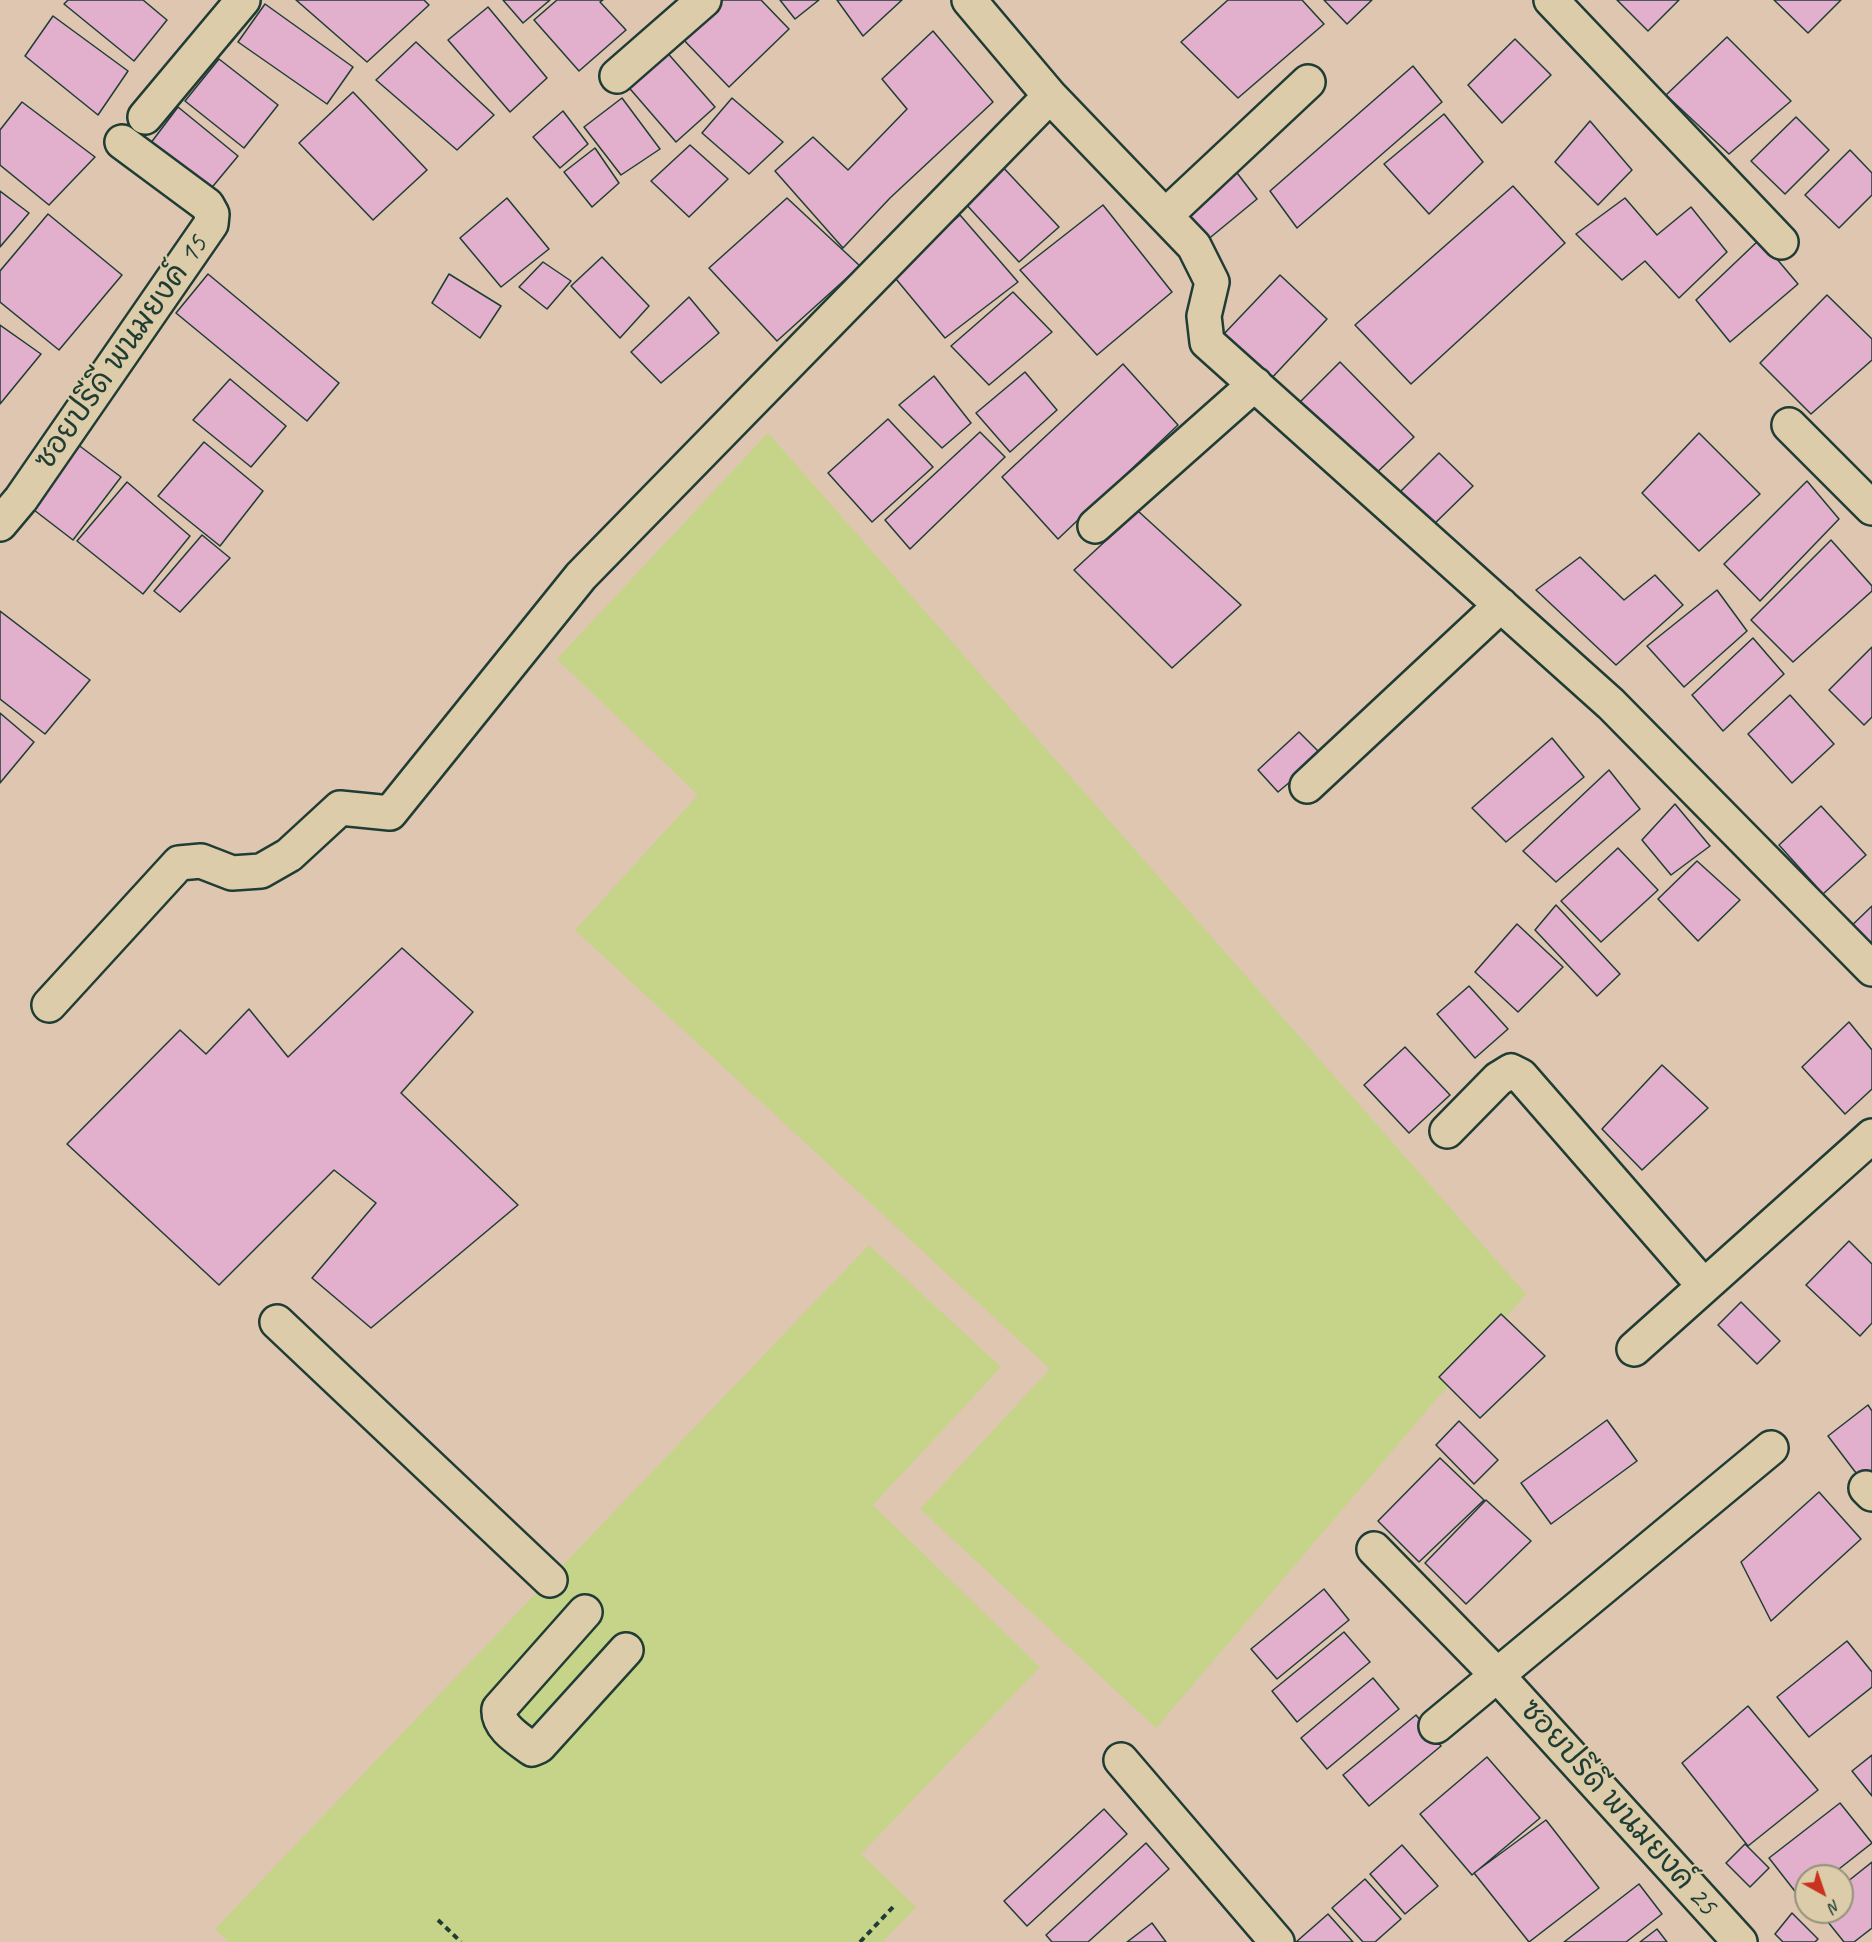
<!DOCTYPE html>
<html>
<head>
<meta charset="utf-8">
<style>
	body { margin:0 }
	#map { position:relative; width:1872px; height:1942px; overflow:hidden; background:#dec6b0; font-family:Caveat,sans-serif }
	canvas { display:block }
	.north { position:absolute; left:1794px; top:1864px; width:60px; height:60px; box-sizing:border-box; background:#ddcca9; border:2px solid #91937a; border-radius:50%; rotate:140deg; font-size:16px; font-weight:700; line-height:24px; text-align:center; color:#1f3d34 }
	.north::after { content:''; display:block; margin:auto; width:21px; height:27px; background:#c8321e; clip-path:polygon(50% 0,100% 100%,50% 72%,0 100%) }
</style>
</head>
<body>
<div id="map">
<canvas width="1872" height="1942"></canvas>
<div class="north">N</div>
</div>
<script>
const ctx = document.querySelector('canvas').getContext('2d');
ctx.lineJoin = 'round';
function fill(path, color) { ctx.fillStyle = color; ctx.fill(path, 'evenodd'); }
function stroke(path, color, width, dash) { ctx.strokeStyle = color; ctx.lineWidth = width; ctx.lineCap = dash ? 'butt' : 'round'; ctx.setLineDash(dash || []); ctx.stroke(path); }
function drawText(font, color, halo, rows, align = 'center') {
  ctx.font = font + ' Caveat,"Playpen Sans Thai",sans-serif'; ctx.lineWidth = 4.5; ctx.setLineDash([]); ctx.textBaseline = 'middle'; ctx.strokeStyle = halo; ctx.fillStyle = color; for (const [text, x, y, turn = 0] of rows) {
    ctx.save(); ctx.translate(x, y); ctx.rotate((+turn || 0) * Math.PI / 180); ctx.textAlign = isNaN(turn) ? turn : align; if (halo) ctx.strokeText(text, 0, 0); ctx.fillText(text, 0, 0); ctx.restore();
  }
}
fill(new Path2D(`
	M768,433l758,861 -370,434 -236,-219 130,-140 -475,-439 123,-135 -141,-136z
	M869,1245l132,122 -128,138 167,162 -179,187 55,53 -33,35h-654l-14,-13z`), '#c5d489');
const building = new Path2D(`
	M68,0h75l24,20 -33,41 -70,-57z
	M296,0h128l5,5 -62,57z
	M503,0h47l-27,23z
	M557,0h46l-3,2 26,28 -47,41 -45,-51z
	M713,0h48l28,29 -60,58 -51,-53z
	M780,0h39l-24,19z
	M837,0h65l-39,36z
	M1228,0h74l22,24 -86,74 -57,-56z
	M1324,0h48l-25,24z
	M1617,0h62l-31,31z
	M1774,0h67l-33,33z
	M265,4l88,63 -26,37 -89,-62z
	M488,7l59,71 -37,34 -62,-72z
	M53,16l75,55 -30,44 -73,-59z
	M933,31l60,71 -103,96 -47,50 -68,-77 38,-34 35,33 59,-61 -25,-30z
	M1727,37l64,64 -62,53 -63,-59z
	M1515,39l36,36 -49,48 -34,-38z
	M416,42l78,73 -37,35 -81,-70z
	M664,49l51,58 -39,35 -51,-59z
	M219,59l59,46 -34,43 -59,-47z
	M1413,66l29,36 -145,126 -27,-37z
	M353,92l74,78 -54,50 -74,-77z
	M622,98l38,51 -39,26 -37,-48z
	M732,98l51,44 -34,32 -47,-41z
	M22,102l73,55 -46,48 -49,-40v-35z
	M178,107l60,49 -34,41 -57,-49z
	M563,111l25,33 -28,24 -27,-31z
	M1444,114l39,48 -54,52 -45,-50z
	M1796,117l33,33 -44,44 -34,-33z
	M1590,121l42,49 -34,35 -43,-43z
	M690,145l38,34 -39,38 -38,-36z
	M595,148l24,35 -27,24 -28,-35z
	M1850,150l22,23v22l-33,33 -34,-33z
	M999,163l60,64 -40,35 -55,-60z
	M1231,165l26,34 -51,42 -28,-27z
	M1513,186l52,57 -154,141 -56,-59z
	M0,191l29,22 -29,34z
	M507,198l42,51 -48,38 -41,-49z
	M787,198l73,68 -83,75 -68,-73z
	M1625,198l32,37 34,-28 36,45 -48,46 -34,-37 -23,19 -46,-46z
	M1103,205l69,87 -75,63 -77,-85z
	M48,214l74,61 -63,75 -59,-48v-31z
	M960,215l58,67 -73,56 -54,-65z
	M1760,239l38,45 -68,58 -34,-42z
	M602,257l47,49 -29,32 -49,-52z
	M543,262l28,19 -24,28 -28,-22z
	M208,274l131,109 -32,38 -131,-108z
	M449,274l52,32 -21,32 -48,-35z
	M1280,275l47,44 -59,63 -47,-45z
	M1013,292l39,40 -63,53 -38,-39z
	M1827,295l45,44v21l-61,54 -51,-51z
	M689,297l30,36 -58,50 -30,-31z
	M0,325l41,29 -41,50z
	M1340,362l74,75 -46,44 -73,-74z
	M1123,364l55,61 -120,114 -56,-62z
	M1025,372l32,38 -47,42 -34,-39z
	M934,376l37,47 -29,25 -43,-43z
	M230,379l56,47 -35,41 -58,-47z
	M888,419l45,48 -61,55 -44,-49z
	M980,432l25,25 -95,92 -25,-29z
	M1699,433l61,61 -61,57 -57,-58z
	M69,438l52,39 -48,63 -52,-40z
	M204,442l59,49 -43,55 -62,-50z
	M1439,453l34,33 -45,44 -33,-33z
	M1807,481l32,38 -79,82 -36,-37z
	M127,482l63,54 -47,58 -66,-53z
	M1138,511l103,94 -69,63 -98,-98z
	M202,535l28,23 -50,54 -26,-21z
	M1831,540l41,46v5l-79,71 -42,-42z
	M1580,557l44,43 31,-25 28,30 -67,60 -80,-75z
	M1717,590l30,41 -63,56 -37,-41z
	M0,611l90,69 -45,54 -45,-35z
	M1753,638l31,36 -61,57 -31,-36z
	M1872,647v70l-8,8 -35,-35z
	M1790,695l44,49 -42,39 -44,-49z
	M0,713l34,29 -34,41z
	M1299,732l23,23 -44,37 -20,-22z
	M1552,738l32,39 -78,65 -34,-34z
	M1609,770l31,39 -84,73 -33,-31z
	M1675,804l35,42 -39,29 -29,-35z
	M1821,806l45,49 -43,39 -44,-49z
	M1618,848l40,42 -57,52 -40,-41z
	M1697,861l43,39 -42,41 -40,-42z
	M1556,905l64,69 -23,22 -62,-66z
	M1872,906v53l-27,-27z
	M1517,924l46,43 -45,45 -43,-40z
	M402,948l71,64 -72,81 117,112 -147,123 -59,-50 64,-75 -42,-33 -115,115 -152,-141 113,-114 26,24 43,-45 39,48z
	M1469,986l39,43 -33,29 -38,-44z
	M1849,1022l23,28v39l-27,25 -43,-47z
	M1405,1047l45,48 -41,38 -45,-48z
	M1662,1065l46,43 -66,62 -40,-41z
	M1849,1241l23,23v59l-12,13 -54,-51z
	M1741,1302l39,39 -23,23 -39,-39z
	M1501,1314l44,42 -65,62 -41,-41z
	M1868,1405l4,6v83l-44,-58z
	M1607,1420l30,41 -86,63 -30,-41z
	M1459,1421l39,39 -24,24 -38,-39z
	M1440,1458l44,42 -65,62 -41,-41z
	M1819,1492l42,47 -90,82 -30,-59z
	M1486,1500l45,41 -65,63 -41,-41z
	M1324,1589l25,31 -72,59 -26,-30z
	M1344,1632l26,30 -73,60 -25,-31z
	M1847,1641l25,31v15l-63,50 -32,-40z
	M1373,1678l26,31 -72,60 -26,-31z
	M1748,1706l70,84 -70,56 -66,-83z
	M1416,1715l25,31 -72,60 -26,-31z
	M1872,1755v41l-20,-25z
	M1487,1757l53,61 -68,57 -52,-61z
	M1840,1803l32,40 -42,33h-24v19l-5,4 -32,-41z
	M1104,1809l23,25 -100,92 -23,-25z
	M1546,1820l53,68 -70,54 -55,-69z
	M1146,1843l23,26 -81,73h-36l-6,-7z
	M1745,1844l24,24 -19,19 -24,-24z
	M1402,1845l36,41 -33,28 -35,-40z
	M1872,1862v66l-18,14h-10l-24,-30h22v-26z
	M1365,1879l36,40 -26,23h-12l-31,-34z
	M1639,1884l23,30 -36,28h-62z
	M1792,1913l26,26 -3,3h-32l-8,-8z
	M1328,1914l25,28h-57z
	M1152,1923l14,19h-39z
	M1657,1929l10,13h-27z`);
fill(building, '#e2afcc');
stroke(building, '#1f3d34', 1.5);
const minor = new Path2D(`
	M969,0l81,96 144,150 18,36 -8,34 3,26 404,362 261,265
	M1551,0l230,242
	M617,76l87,-76
	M145,117l98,-117
	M1165,216l143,-134
	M1789,425l83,83
	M0,524l21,-25 190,-275 1,-10 -5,-9 -85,-63
	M1095,526l160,-142
	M1307,786l194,-181
	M49,1005l130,-142 22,-2 31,12 29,-2 28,-16 51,-47 50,5 191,-237 469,-480
	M1447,1131l51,-52 13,-8 10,5 183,210
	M277,1322l273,258
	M1634,1349l238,-213
	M1866,1488l6,6
	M1374,1549l123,126 243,267
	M585,1612l-86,97c-2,18 21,31 33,40l7,-3 87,-96
	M1436,1726l335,-278
	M1121,1760l156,182`);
stroke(minor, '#1f3d34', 38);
stroke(new Path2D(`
	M438,1920l23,22
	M860,1942l34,-36`), '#1f3d34', 4, [6, 4.5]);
stroke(minor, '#ddcca9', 33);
drawText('30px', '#1f3d34', '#ddcca9', [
	["ซอยปรีดี พนมยงค์ 15",122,353,-55],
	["ซอยปรีดี พนมยงค์ 25",1618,1808,48]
]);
</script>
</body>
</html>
